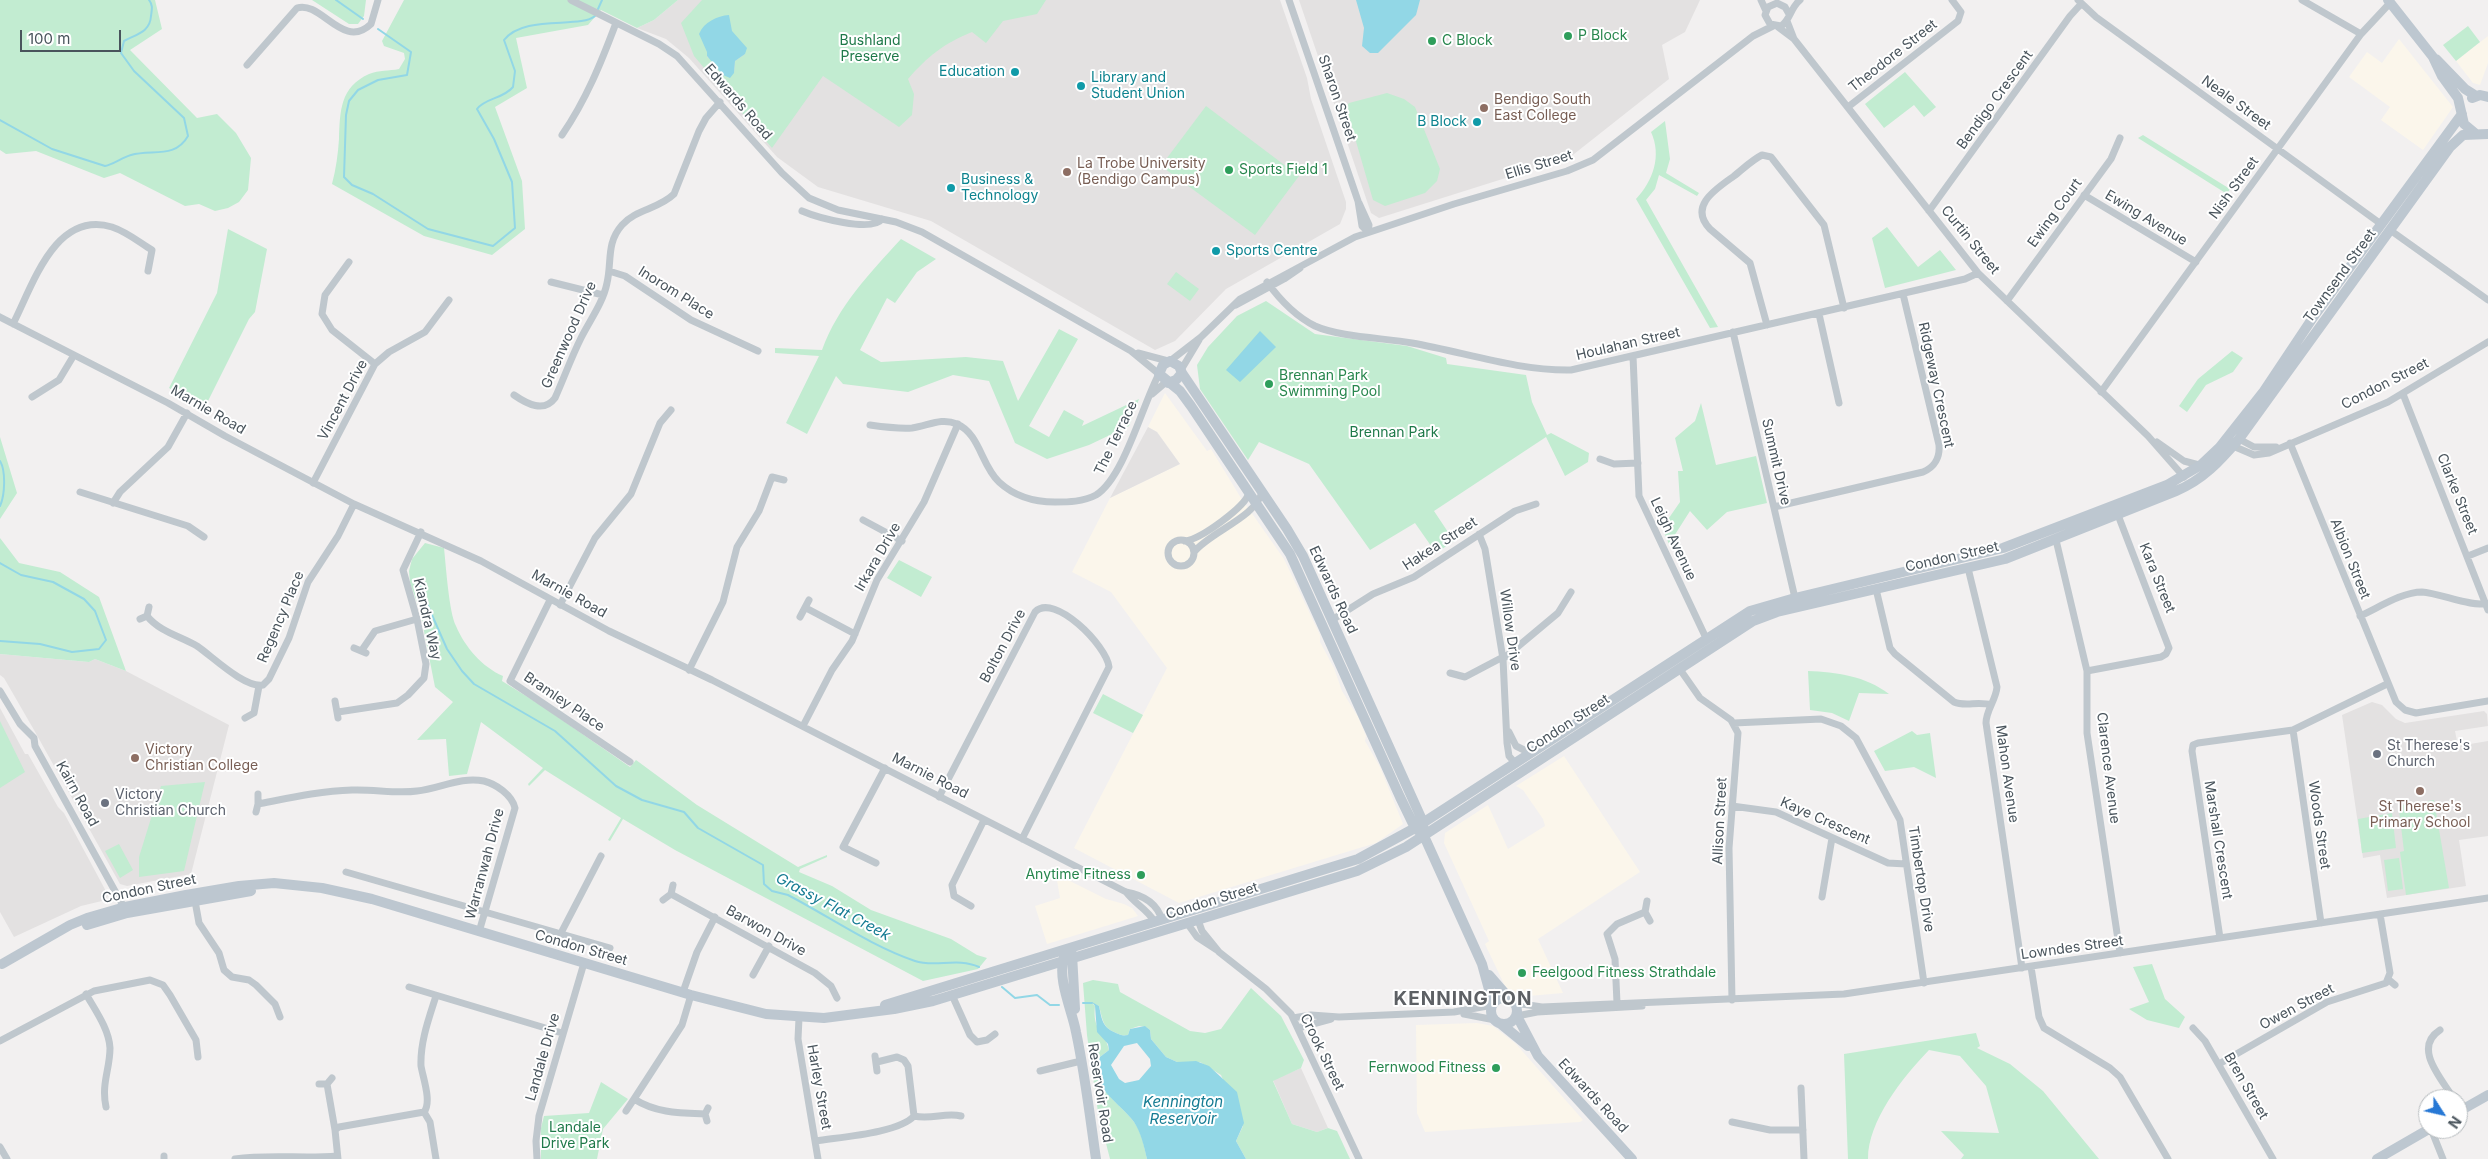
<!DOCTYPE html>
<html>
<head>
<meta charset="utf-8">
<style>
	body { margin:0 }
	#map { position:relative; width:2488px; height:1159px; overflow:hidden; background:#f2f0f0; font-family:Inter,sans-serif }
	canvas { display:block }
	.north { position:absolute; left:2418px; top:1089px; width:50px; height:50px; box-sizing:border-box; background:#fff; border:1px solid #b6bbbe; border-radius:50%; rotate:125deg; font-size:14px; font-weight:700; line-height:20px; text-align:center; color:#49545c }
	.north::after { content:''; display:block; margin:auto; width:18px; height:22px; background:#2778d5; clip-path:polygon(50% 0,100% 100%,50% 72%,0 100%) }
	.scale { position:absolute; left:20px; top:30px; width:101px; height:22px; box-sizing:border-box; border:2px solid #49545c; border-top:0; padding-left:6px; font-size:15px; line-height:18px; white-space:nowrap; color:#49545c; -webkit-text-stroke:4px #fff; paint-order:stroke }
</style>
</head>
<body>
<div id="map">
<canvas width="2488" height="1159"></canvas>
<div class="north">N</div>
<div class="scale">100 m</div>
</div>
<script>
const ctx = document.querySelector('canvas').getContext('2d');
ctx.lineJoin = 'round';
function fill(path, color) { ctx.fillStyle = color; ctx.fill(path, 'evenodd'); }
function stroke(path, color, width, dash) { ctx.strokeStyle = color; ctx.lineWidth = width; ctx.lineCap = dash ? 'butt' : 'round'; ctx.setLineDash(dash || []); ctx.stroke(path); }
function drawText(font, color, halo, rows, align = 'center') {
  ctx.font = font + ' Inter,sans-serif'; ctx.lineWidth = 4; ctx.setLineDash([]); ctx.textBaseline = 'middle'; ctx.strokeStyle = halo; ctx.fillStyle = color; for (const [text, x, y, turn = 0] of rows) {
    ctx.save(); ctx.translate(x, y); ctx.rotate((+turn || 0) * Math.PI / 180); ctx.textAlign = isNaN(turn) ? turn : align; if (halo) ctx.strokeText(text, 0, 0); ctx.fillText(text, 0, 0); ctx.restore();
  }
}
fill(new Path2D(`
	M2488,36v27l-8,22 -7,-2 -17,-22z
	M2399,39l54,68 -30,43 -42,-30 9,-13 -41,-30 18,-25 15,11z
	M1165,393l42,58 4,-2 30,49 43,61 36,76v7l14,26 8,23 16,26 8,19 -1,5 15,26 23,57 -27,19 -197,60 -105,-55 93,-180 -56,-76 -39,-20 38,-74 70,-34 -23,-32 -9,-5z
	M1564,756l76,116 -102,67 25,54 -46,4 -7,-5 -6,-8 -19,-40 4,-3 -45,-98 1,-10 43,-28 20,44 37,-23 -2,-7 -20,-29 -7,-4z
	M1056,874l50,25 18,5 8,4 6,8 -91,28 -12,-38 25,-8z
	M1477,1023l16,3 23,18 67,76 -3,2 -155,10 -8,-19 -1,-88z`), '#fbf6eb');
fill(new Path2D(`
	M678,0h602l27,78 4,21 35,103v7l-6,15 -114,65 -51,52 -20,9 -224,-129 -113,-34 -41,-30 -88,-99 -23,-19 -29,-11 17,-8z
	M1299,0h401l-15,32 -23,13 7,34 -100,79 -190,60 -8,-5z
	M1148,427l9,5 23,32 -70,34z
	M0,654l89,8 6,-3 31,12 103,54 -38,149 -64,12 -7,-2 -86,-154 -30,-52 -4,-3z
	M2372,702l10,3 14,14 9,4 79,-12 3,3 1,12 -33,5 3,15 30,-5v95l-29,4 7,46 -79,12 -7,-43 -17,3 -21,-143z
	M0,708l25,46h3l30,53 6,6 44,82 -2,5 -25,6 -67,31 -14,-25z
	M1301,1068l27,60 -11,4 -25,-8 -19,-44z`), '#e3e1e1');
fill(new Path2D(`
	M0,0h155l7,29 -32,21 67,68 20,-4 19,19 15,25 -3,32 -9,12 -11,6 -13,3 -16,-7 -14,2 -65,-33 -16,5 -68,-27 -30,3 -6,-4z
	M312,0h54l-2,16 -6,8h-9z
	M404,0h274l-24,20 -17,8 -36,-18 -13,15 -72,13 11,50 -32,19 27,74 3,48 -33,26 -68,-19 -92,-52c4,-15 6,-30 7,-45 1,-28 1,-52 30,-65 10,-4 20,-3 30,-5l6,-10 -1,-6 -20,-7 -2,-5z
	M702,0h344l-9,14 -34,7 -17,22 -14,-11c-29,12 -44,24 -64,47l6,15 -2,21 -13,12 -76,-51 -51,72 -78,-92 -13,-33zM707,52l38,2 -10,7 -1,12 -27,-16z
	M2468,26l12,16 -24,19 -13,-16z
	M1905,72l31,35 -12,10 -10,-12 -30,23 -19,-24z
	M1387,93l17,6 11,8 25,62 -3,12 -12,12 -40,13 -12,-6 -27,-93 3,-4z
	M1206,106l93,70 -44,59 -94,-69z
	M1665,121l5,38 -4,14 33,20 -2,3 -38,-21 -4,14 -9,11 72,127 -8,1 -74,-129c17,-18 26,-43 15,-67z
	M2143,135l87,54 -3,5 -89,-56z
	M1887,227l31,40 22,-17 16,20 -71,18 -13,-50z
	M228,229l39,20 -12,63 -6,7 -44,88 -36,-19 48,-95z
	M901,239l35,20 -19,13 -22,31 -8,-5 -27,52 21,12 85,-5 37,4 15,40 41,-72 19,10 -49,87 20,11 15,-27 20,11 -2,5 57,-27 -10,27 -40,19 -42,14 -32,-16 -26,-62 -36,-6 -45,17 -65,-8 -7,-8 -29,58 -21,-11 33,-67 -44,-3v-5l47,2c16,-44 48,-77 79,-111z
	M1176,272l23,17 -9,12 -23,-17z
	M1266,301l49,33 92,12 39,12 1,6 79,11 6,27 15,33 4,-2 38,20 -1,9 -23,14 -19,-39 -112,74 20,30 -18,12 -21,-30 -45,27 -61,-86 -50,-22 -11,18 -48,-71 -3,-24 11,-18 29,-31z
	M2232,351l11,7 -10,14 -27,13 -19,27 -8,-6 19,-27z
	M1701,403l15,62 40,-9 11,47 -40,9 -20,18 -17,-19 -21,33 -7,-16 18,-26 -2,-31h5l-8,-33 20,-17z
	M0,437l17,56 -17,26z
	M0,538l19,25 41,9 39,25 27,74 -31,-12 -6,3 -89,-8z
	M425,543l19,5c2,18 5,64 12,78 9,21 26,41 47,50l-1,5 40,25 88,61 6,-7 61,45 101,62 29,-12v2l-27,12 -1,3 33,14 39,24 80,29 26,16 10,3 -9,11 -55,12 -248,-131 -52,-31 -13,22 -2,-1 13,-22 -76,-48 -16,16 -1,-2 15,-16 -62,-46 -14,52 -18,2 -3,-37 -29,1 36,-38 -18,-15 -15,-76 -10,-28 -1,-12 3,-12z
	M899,560l33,17 -11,20 -34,-19z
	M1808,671c28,1 58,5 81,23l-30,-1 -10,28 -17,-8 -22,-3z
	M1103,694l40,21 -10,18 -40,-20z
	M0,721l25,51 -25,16z
	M1912,731l5,4 13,-2 6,45 -22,-11 -29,4 -11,-20z
	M205,782l-21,89 -45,6v-20l22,-71z
	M2434,800l15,88 -43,7 -6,-43 4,-1 -5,-41 4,-5z
	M2392,813l4,35 -34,5 -4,-34z
	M119,844l14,26 -13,8 -15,-27z
	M2399,858l4,31 -15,2 -4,-31z
	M2152,964l13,35 20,18 -6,11 -32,-8 -18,-11 20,-7 -16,-35z
	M1093,980l25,4 2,8 70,39 15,2 16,-4 30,-41 30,28 23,44 -3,8 -28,13 19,43 25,8 11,-4 9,3 13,28h-104l-10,-18 7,-15 -22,-51 -21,-13h-23l-11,-5 -15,-18 -1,-9 -4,-3 -7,-1 -9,3 -2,6c-6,1 -7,0 -12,-2 -14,-6 -13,-13 -17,-27l-7,-3 3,3c-3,25 10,25 14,44l-13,10c-8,24 26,45 38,62 8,11 10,24 13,37h-37l-12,-47 -11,-77 -4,-52z
	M1976,1033l4,13 -3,2 33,16 33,27 56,68h-138l3,-4 -23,-24 58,2 -13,-47 -26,-30 -31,-6c-27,28 -61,71 -61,109h-20l-4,-105z
	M601,1082l27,17 -25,30 -6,30h-56v-31l3,-12 45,-3z`), '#c2ecd1');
fill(new Path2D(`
	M1356,0h64l-4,15 -38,38h-8l-8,-7 2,-18z
	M729,15l3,16 15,17 -2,6 -10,7 -1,12 -4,5 -7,-3 -16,-19v-4l-8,-18c5,-12 18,-18 30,-19z
	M1260,331l16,16 -36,35 -14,-12z
	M1092,1002l7,4c3,14 3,21 17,27 5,2 6,3 12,2l2,-6 15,-3 5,4 1,9 15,18 11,5 19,-1 13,5 28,26 7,31 -8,18 10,18h-99c-3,-13 -6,-26 -13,-37 -12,-17 -47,-38 -38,-62l13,-10 -1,-6 -11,-12 -2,-26zM1137,1043l13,16 1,7 -12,14 -14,3 -6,-4 -8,-14 13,-19z`), '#92d7e6');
stroke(new Path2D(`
	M336,0l27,19
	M598,9l4,-9
	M378,29l33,23 -4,23 -29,5 -20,10 -9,11 -3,14 -2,62 8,8 21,9 55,35 65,17 22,-18 -3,-46 -18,-43 -17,-30c8,-11 26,-10 36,-22l2,-16 -11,-31c20,-26 76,-11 91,-24
	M0,120l52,29 53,17c9,-2 16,-8 26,-11 21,-6 44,4 57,-19l-4,-18 -50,-47 -13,-18 3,-12c13,-7 26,-9 27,-25 1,-7 2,-11 -2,-16
	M0,461c6,10 5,34 0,45
	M0,563l21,12 32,7 31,17 11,12 11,29 -7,9 -27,3 -32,-8 -40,-3
	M417,581l30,68 15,22 12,13 81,47 61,55 26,14 42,12 14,16 65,37 1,19 8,7 16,4c42,22 83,51 127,66 20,7 42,-4 64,6
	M1002,987l13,11 22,-3 13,10h9
	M1083,1003h9`), '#92d7e6', 2);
stroke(new Path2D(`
	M571,0l88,44 18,12 105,117 27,25 29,12 58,12 26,10 209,119 28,23
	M1289,0l69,201 4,25 6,6
	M1761,0l5,11
	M2078,0l18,17 285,207
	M2302,0l59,34
	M1789,14l-4,-7 -8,-4 -9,4 -3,8 5,9 11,2c9,-5 9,-18 19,-26
	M1787,21l7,18 184,234 170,163 36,41
	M1778,27l16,12
	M247,65l50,-57c24,-8 46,43 74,16l7,-24
	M1848,107l110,-86 3,-9 -9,-12
	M562,135c24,-35 39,-72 54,-112
	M2084,195l112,67
	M1359,203l10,22 -1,7
	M802,211c14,6 70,22 80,8
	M1929,211l141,-195 11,-12
	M2390,230l98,70
	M349,262l-24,33 -3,19 10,16 43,34
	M609,271l16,5 66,44 67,31
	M551,282l52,13
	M1267,282c13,18 28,34 48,44 24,11 70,12 97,17 52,9 106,28 159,27l394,-91 13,-6
	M2007,301l104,-142 9,-21
	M1236,305l48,-26 16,-11
	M1819,314l20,89
	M0,317l168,86 57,33 129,68 127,57 128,70 103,49 414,212c17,3 31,11 36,28
	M13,324c20,-39 42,-114 99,-97 15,5 27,15 40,23l-4,21
	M1767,325l-17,-62 -40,-34c-22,-23 6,-40 24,-53 9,-7 18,-16 28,-21l9,2 53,68 20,83
	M1733,332l62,266
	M1138,353l30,8
	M1633,356l6,140 67,142
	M1170,361l31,-24 39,-38 115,-62 99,-33 113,-33 26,-11 160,-124 20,-10
	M1181,370l18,-30
	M2101,392l260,-358 29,-31
	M1152,394l14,-12
	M2403,394l85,216
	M514,395c13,9 30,18 41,3 9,-20 16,-40 26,-60 9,-18 22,-35 26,-55 5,-21 -1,-40 15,-58 14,-16 37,-16 52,-31l25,-63 7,-13 14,-16
	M32,397l27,-17 15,-25
	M870,425c14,2 28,4 42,3 16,-2 29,-11 45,-4 23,10 24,41 42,58 15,14 35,20 56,20 13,0 28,0 41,-7 28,-17 47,-92 63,-121
	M2239,439l15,8h22
	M2157,442l27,19 15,4
	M2290,443l106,259 9,8 11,3 72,-12
	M2233,446l21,9 15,-2 119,-51 100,-60
	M1600,459l14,5 24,-1
	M313,483l62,-119 14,-12 36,-20 24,-32
	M80,492l108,34 16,11
	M113,503l7,-11 48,-45 19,-34
	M1774,507l149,-35c12,-5 17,-15 16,-27l-36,-151
	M863,520l39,21
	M1479,534l6,15 18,110 4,84 2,13 6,7
	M2056,540l31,131v62l33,220
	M1168 553a13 13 0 1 1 26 0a13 13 0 1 1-26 0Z
	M1185,541c16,-2 60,-34 64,-48
	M1194,552c16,-20 62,-35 68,-60
	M2468,556l20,-8
	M1968,568l29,119c-1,13 -11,23 -11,36l36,245
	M1876,589l14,59 5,6 59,48c11,5 24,-1 37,3
	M550,600l-40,81 120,81
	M560,605l35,-67 36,-44 29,-71 11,-13
	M806,608l49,26
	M147,616c13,16 33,20 50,30 15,10 47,42 66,39l6,-6 20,-41 19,-56 30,-46 16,-32
	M2360,616c18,-8 42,-24 62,-24 17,1 52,16 64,11
	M800,617l9,-17
	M140,619l7,-3 2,-9
	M1332,620l41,-26 41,-17 101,-66 21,-7
	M354,648l12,5
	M362,650l13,-19 42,-12
	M1503,659l55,-46 13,-21
	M1679,668l21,30 31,22 7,13 -9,115 3,152
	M689,670l34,-68 14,-55 22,-36 13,-34 12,3
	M2087,671l74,-14 5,-3 3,-6 -51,-133
	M1450,673l15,4 38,-20
	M0,691l20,33 14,14 1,8 91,165
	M335,701l3,17
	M338,712l59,-9 11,-8 16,-17 2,-14 -9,-45 -14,-49 18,-38
	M245,718l9,-5 5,-27
	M1734,723l87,-4 20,7 15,12 44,82 24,163
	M803,726l29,-56 20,-29 25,-61 47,-78 34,-78
	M2293,730l28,193
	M1509,732l7,14 14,7
	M258,794v10
	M939,797l96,-185c19,-20 72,34 74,55l-87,172
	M1732,806l44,6 112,51 18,1
	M256,812l2,-8c31,-6 62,-13 94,-14 22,-1 44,4 65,1 22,-2 44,-15 67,-10 12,3 28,14 31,27l-36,124
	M876,863l-33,-16 42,-79
	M346,872l264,76
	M1126,892c9,12 20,16 29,30
	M671,894l144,79 16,13 6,12
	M1822,897l10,-59
	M663,900l8,-6 2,-9
	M195,901l4,22 20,30 5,17 8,7 17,3 7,5 19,19 5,13
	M1647,901l-2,11 5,9
	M971,906l-17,-10 -2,-11 32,-65
	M1198,920l4,11 17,21 47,37 25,25 68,145
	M1187,923l10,14 20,13
	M561,933l40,-77
	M2220,938l-28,-187 1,-6 5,-2 95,-13 94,-46
	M2031,967l8,50 5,11 66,40 10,9 48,82
	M753,975l16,-29
	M2389,980l6,5
	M409,987l153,46
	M683,992l14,-40 18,-35
	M86,994c9,16 23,35 24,54 0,21 -9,36 -4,59
	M691,995l-9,30 -48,74c22,14 45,14 71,15
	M952,995l18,40 7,7 10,-2 8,-6
	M1515,1003l27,4 302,-13 644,-96
	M1617,1003l-2,-44 -8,-25 10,-10 28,-12
	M1464,1014l31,6
	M1517,1016l20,-4 105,-6
	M799,1018l-1,21 20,120
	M1293,1018l18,-3 28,2 115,-5 39,-7
	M1298,1028l33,-9
	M2193,1028l12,13 68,118
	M2440,1030c-28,18 2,49 14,69
	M0,1041l94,-50 56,-11 13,5 7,10 26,45 2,17
	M875,1056l2,15
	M2219,1064l108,-62 59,-19 4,-10 -10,-59
	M1040,1071l41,-10
	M319,1084h8l5,-6
	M327,1084l8,46
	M1801,1088l3,71
	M626,1111l8,-12
	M424,1112c8,-10 -1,-34 -3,-46 -1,-24 8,-48 15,-70
	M424,1112l6,10 6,37
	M914,1116c17,4 32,-4 47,0
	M707,1121l-2,-7 3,-6
	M1732,1122l38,8h33
	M2431,1129l12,30
	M816,1141c24,-4 83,-8 98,-25l-6,-50 -4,-6 -7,-3 -20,5
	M0,1147l7,12
	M164,1159v-3
	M235,1159c34,-5 68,0 102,-3
	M338,1159l-3,-29 4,-3 85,-15
	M537,1159l-1,-18 3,-25 45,-153`), '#bfc7cd', 7);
stroke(new Path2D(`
	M2388,0l45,57 9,19 16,22 6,26 12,10
	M2436,59l29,30 11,7
	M2472,98l8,-3 8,2
	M1182,373l105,156 16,27 120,266 1,14 58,128 11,40
	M1168,383l8,-3 6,-7 -3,-7 -9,-5 -7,4 -4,9 21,17 11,15 99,148 110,243 15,31 5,4
	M87,925l40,-12 124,-22
	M1072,954l3,55
	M1064,957c-7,23 8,53 12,75 9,42 14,85 20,127
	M2,964l68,-39 17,-7 38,-11 61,-12 53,-9 35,-3 48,5 50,11 319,96 75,19 58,4 70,-9 39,-8 424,-130 49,-24 347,-226 24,-9 228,-53 171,-68c27,-11 44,-30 63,-52l211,-292 13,-12 25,-1
	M1489,975l20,23
	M1491 1011a13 13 0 1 1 26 0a13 13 0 1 1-26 0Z
	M885,1005l473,-146 57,-31 335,-217 45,-13 208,-50 164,-63 34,-20 18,-17 45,-57 50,-75 148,-202
	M1517,1016l21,40 94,103
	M1501,1024l27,22
	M2458,1112l30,-17
	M2377,1159l52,-30`), '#bdc7d0', 10);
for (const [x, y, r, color] of [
	[1568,36,5,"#2e9e5b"],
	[1432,41,5,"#2e9e5b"],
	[1015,72,5,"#0f9aa8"],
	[1081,86,5,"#0f9aa8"],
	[1484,108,5,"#8d6e63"],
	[1477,122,5,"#0f9aa8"],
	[1229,170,5,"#2e9e5b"],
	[1067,172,5,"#8d6e63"],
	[951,188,5,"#0f9aa8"],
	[1216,251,5,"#0f9aa8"],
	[1269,384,5,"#2e9e5b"],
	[2377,754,5,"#6b7280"],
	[135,758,5,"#8d6e63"],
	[2420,791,5,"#8d6e63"],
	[105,803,5,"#6b7280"],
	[1141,875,5,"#2e9e5b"],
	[1522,973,5,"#2e9e5b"],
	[1496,1068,5,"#2e9e5b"]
]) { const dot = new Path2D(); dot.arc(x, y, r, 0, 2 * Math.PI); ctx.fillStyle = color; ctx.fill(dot); stroke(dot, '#fff', 2); }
drawText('14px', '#27864d', '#fff', [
	["P Block",1578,36],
	["C Block",1442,41],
	["Sports Field 1",1239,170],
	["Brennan Park",1279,376],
	["Swimming Pool",1279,392],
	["Anytime Fitness",1131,875,"right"],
	["Feelgood Fitness Strathdale",1532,973],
	["Fernwood Fitness",1486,1068,"right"]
], 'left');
drawText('14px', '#1e7949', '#fff', [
	["Bushland",870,41],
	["Preserve",870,57],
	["Brennan Park",1394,433],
	["Landale",575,1128],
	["Drive Park",575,1144]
]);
drawText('14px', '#49545c', '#fff', [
	["Theodore Street",1893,56,-38],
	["Sharon Street",1337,98,71],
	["Bendigo Crescent",1995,100,-54],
	["Edwards Road",738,102,49],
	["Neale Street",2236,103,36],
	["Ellis Street",1539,165,-17],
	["Nish Street",2234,188,-54],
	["Ewing Court",2055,213,-54],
	["Ewing Avenue",2146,218,31],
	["Curtin Street",1970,240,51],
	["Townsend Street",2340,276,-54],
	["Inorom Place",676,293,32],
	["Greenwood Drive",569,335,-66],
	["Houlahan Street",1628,344,-13],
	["Condon Street",2385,384,-27],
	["Ridgeway Crescent",1936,385,78],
	["Vincent Drive",343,400,-62],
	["Marnie Road",208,410,30],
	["The Terrace",1116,438,-64],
	["Summit Drive",1776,462,77],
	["Clarke Street",2457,494,68],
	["Leigh Avenue",1673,539,65],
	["Hakea Street",1440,544,-33],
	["Irkara Drive",878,557,-60],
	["Condon Street",1952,557,-13],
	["Albion Street",2350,559,68],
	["Kara Street",2157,578,68],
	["Edwards Road",1333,590,65],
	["Marnie Road",569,594,29],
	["Regency Place",281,617,-67],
	["Kiandra Way",427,619,77],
	["Willow Drive",1510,630,82],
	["Bolton Drive",1003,646,-62],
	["Bramley Place",564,702,34],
	["Condon Street",1568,724,-33],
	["Clarence Avenue",2108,768,83],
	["Mahon Avenue",2007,774,82],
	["Marnie Road",930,776,27],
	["Kairn Road",77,794,61],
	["Allison Street",1720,821,-87],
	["Kaye Crescent",1825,821,24],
	["Woods Street",2319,825,82],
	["Marshall Crescent",2218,840,81],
	["Warranwah Drive",485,864,-75],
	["Timbertop Drive",1921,879,81],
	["Condon Street",149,889,-12],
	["Condon Street",1212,901,-17],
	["Barwon Drive",766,931,29],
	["Condon Street",581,948,16],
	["Lowndes Street",2072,948,-8],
	["Owen Street",2297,1007,-28],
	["Crook Street",1322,1052,64],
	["Landale Drive",543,1057,-74],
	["Bren Street",2246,1086,60],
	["Harley Street",819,1087,80],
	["Reservoir Road",1100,1093,81],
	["Edwards Road",1593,1096,47]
]);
drawText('14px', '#0d838f', '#fff', [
	["Education",1005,72,"right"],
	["Library and",1091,78],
	["Student Union",1091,94],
	["B Block",1467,122,"right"],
	["Business &",961,180],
	["Technology",961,196],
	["Sports Centre",1226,251]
], 'left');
drawText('14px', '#785e54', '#fff', [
	["Bendigo South",1494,100],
	["East College",1494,116],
	["La Trobe University",1077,164],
	["(Bendigo Campus)",1077,180],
	["Victory",145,750],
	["Christian College",145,766],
	["St Therese's",2420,807,"center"],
	["Primary School",2420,823,"center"]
], 'left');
drawText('14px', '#5b616d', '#fff', [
	["St Therese's",2387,746],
	["Church",2387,762],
	["Victory",115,795],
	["Christian Church",115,811]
], 'left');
drawText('italic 15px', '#167c93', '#fff', [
	["Grassy Flat Creek",833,907,28],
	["Kennington",1183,1102],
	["Reservoir",1183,1119]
]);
ctx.letterSpacing = '1px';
drawText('bold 19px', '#5d6064', '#fff', [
	["KENNINGTON",1463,999]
]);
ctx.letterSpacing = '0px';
</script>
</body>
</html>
